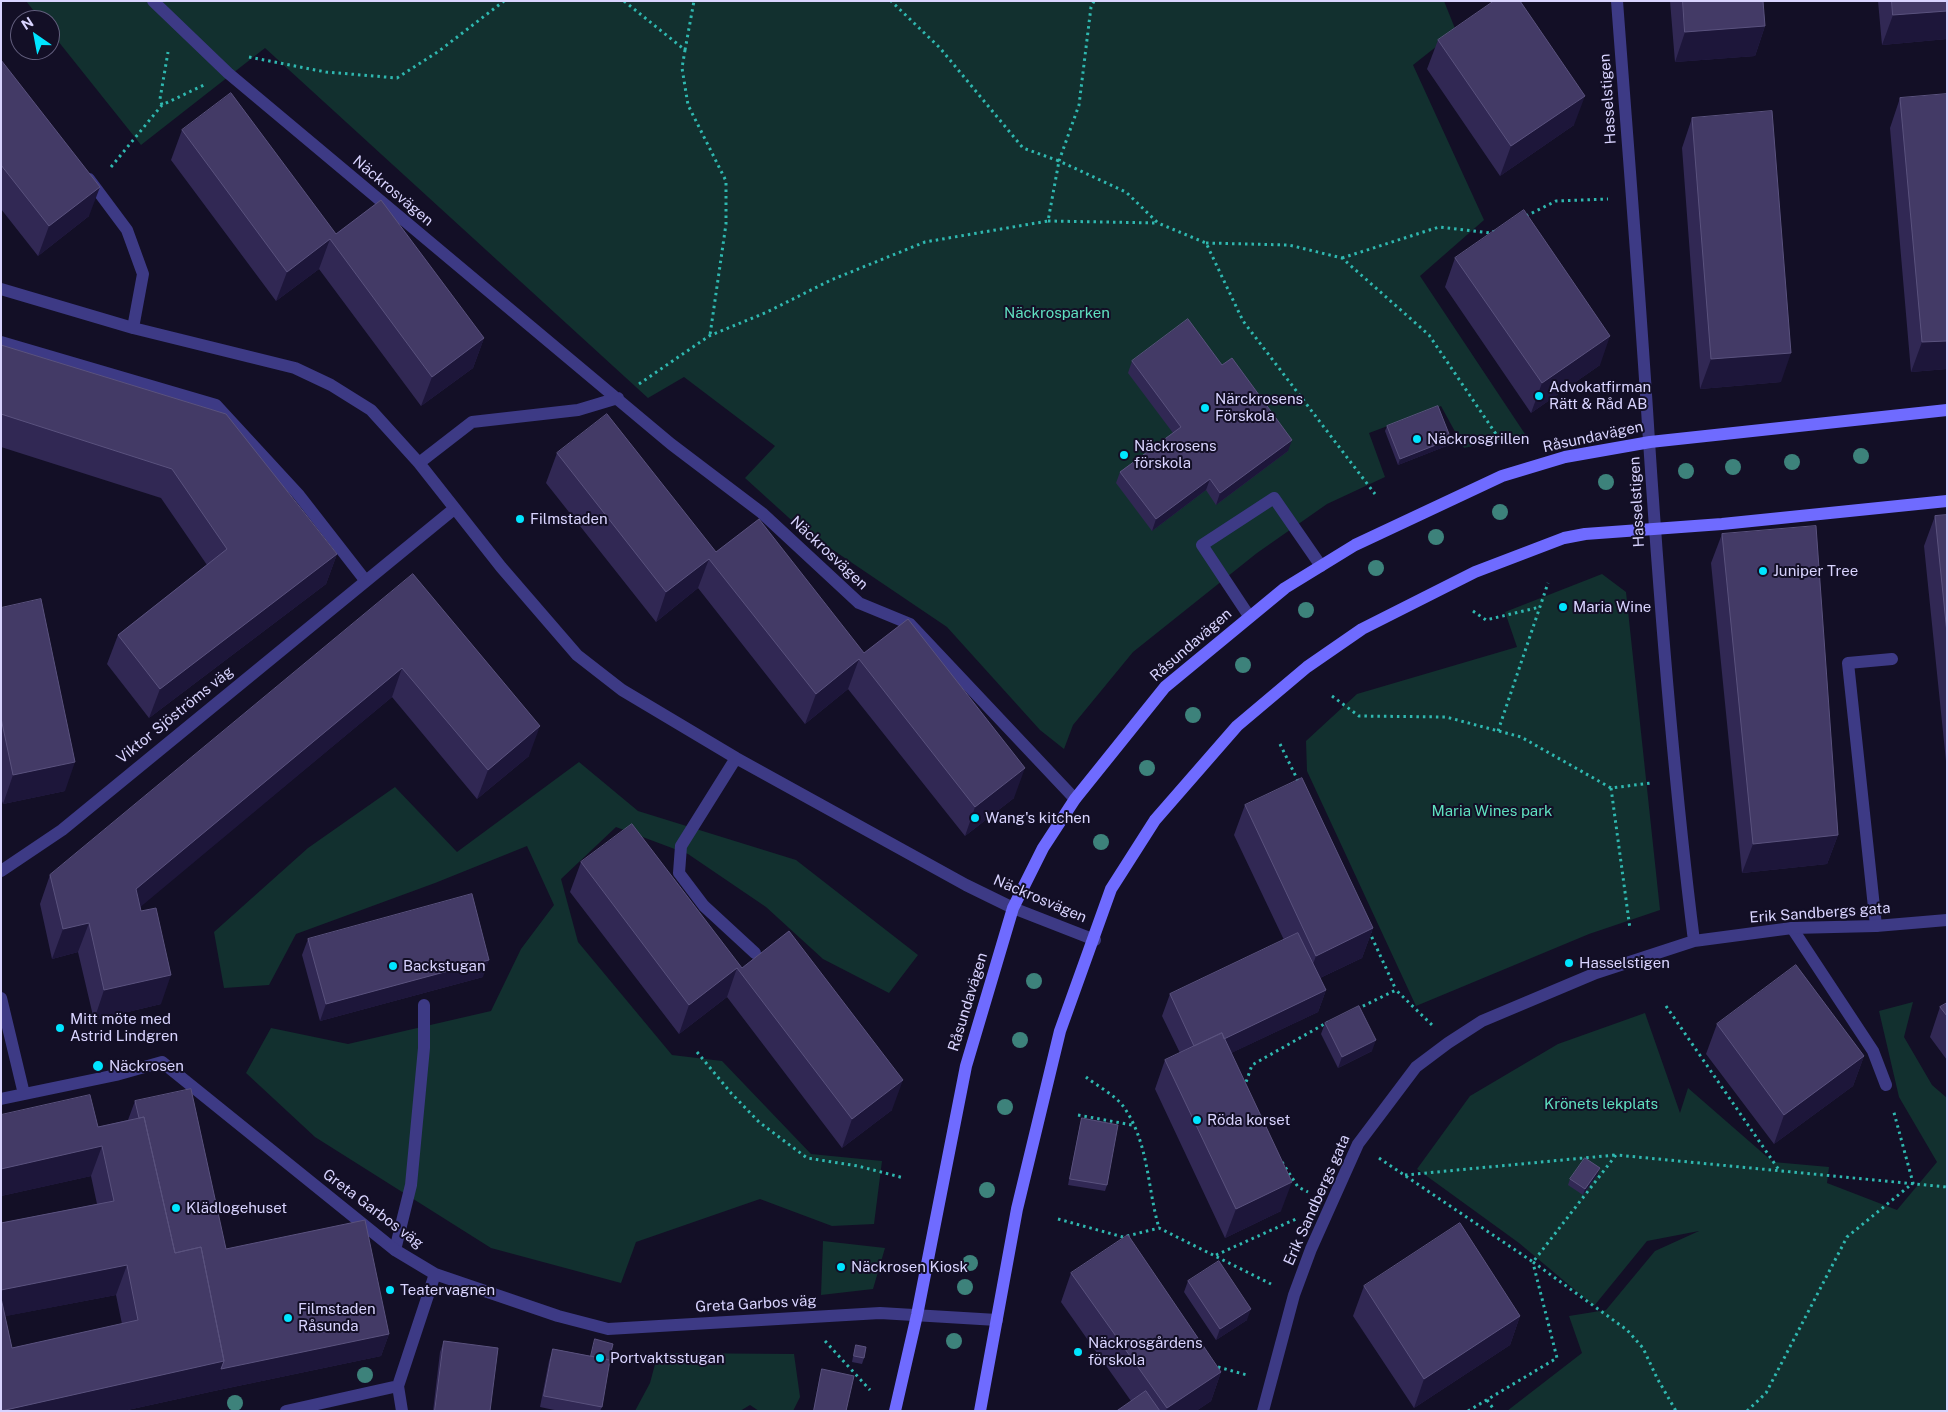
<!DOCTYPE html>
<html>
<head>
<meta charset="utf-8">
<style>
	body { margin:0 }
	#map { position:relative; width:1948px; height:1412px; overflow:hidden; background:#130f26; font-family:"Public Sans",sans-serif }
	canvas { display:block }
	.frame { position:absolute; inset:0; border:2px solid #d9d4ff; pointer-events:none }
	.north { position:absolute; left:10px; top:10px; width:50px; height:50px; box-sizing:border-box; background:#130f26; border:1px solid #625e7d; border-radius:50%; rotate:327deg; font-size:14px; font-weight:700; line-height:20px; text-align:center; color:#d9d4ff }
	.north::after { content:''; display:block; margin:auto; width:18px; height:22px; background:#00e5ff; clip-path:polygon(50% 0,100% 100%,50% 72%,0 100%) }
</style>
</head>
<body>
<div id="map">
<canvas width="1948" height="1412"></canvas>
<div class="frame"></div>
<div class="north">N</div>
</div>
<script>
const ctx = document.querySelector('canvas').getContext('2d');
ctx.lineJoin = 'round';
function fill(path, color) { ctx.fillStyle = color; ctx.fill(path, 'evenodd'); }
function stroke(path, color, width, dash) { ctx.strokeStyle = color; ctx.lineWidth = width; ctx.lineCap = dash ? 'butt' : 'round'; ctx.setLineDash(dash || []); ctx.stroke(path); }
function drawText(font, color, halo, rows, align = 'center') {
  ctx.font = font + ' "Public Sans",sans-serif'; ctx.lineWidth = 4; ctx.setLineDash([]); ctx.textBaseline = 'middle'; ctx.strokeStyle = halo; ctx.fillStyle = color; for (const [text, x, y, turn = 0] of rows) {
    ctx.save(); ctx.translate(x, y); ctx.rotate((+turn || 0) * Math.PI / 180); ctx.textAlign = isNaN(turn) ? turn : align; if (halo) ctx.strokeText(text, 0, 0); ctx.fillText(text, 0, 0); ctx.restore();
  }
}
fill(new Path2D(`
	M26,1h1418l12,30 -43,34 71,155 -64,56 105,158 -61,14 -23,-42 -72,27 16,44 -58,27 -70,49 -124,99 -60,73 -9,24 -24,-19 -93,-103 -148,-100 -54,-49 30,-32 -91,-69 -36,21 -383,-350 -124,97 -91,-114v-11h-9z
	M1602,574l24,18 34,318 -71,24 -173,72 -109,-235 -1,-30 51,-47 160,-47 -12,-35z
	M579,762l59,49 158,49 122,95 -29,38 -66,-34 -57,-52 -78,-53 -72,-27 -55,52 17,63 94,113 50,6 89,93 71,7 -8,63 -42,2 -72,-27 -124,43 -15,41 -130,-35 -176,-111 -69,-64 25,-45 77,16 143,-33 30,-62 33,-44 -27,-59 -92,37 -139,51 -27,51 -45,3 -10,-56 94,-84 87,-61 62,65z
	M1913,1002l-9,35 28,48 15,13v313h-440l75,-58 -13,-37 37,-6 49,-59 44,-20 -52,10 -53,65 -75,-63 -102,-74 53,-73 88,-52 87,-31 35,100 8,-25 85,74 56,5 -2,16 70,27 40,-48 -38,-65 -20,-86z
	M823,1241l62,7 -12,41 -52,6z
	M658,1353l136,1 6,43 -7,14h-34l-9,-6 -10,6h-105l15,-28z`), '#12302f');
stroke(new Path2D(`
	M624,1l61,49 -3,18 6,37 38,76v43l-16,111
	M1094,1l-3,6 -12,98 -20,56 67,31 32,31 48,20 37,78 132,173
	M685,50l9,-49
	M249,57l77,15 71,6 42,-27 65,-50
	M162,105l-2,-6 8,-47
	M111,167l51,-62 42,-20
	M1526,216l30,-15 52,-2
	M1048,221l110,2
	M1206,243l83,2 53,13 87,77 71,105
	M1342,258l97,-31 51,6 5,-2
	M639,384l70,-48 58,-24 64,-32 94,-38 123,-21 11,-60 -36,-13 -83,-100 -49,-47
	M1473,611l13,9 54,-13
	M1332,696l27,20 87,1 75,20 90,51 40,-5
	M1498,731l50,-148
	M1280,744l19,39
	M1611,788l19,141
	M1369,931l27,59
	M1666,1006l113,164
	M1357,1009l39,-19 36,35
	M697,1052l34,41 28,29 48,36 51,8 46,12
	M1086,1077c11,9 29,18 37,29 26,36 24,81 36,122
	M1244,1088l8,-23 76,-43
	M1078,1115l54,10
	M1379,1158l154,104 83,-107 331,32
	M1282,1162l16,25 10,5
	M1405,1175l210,-20
	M1058,1219l65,18 36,-9 112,56
	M1216,1255l80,-36
	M1533,1262l94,68 16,18 14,30 19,33
	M825,1341l45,49
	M1218,1367l29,8
	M1487,1400l8,11
	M1468,1411l89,-53 -24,-95
	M1747,1411l19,-18 81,-156 66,-54 -20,-74`), '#2fb8b0', 3, [2.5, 4]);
stroke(new Path2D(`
	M1,342l215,63 82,89 67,86
	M1249,616l-47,-71 72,-47 47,68
	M1876,926l-28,-263 44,-4
	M1792,928l81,123 13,34
	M395,1250l16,-65 13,-137v-43`), '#3d3a85', 12);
stroke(new Path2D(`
	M153,1l75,72 443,371 91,69 97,90 51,21 165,175
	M1617,1c11,147 23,293 32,440 11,167 24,334 45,500
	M89,179l38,51 16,44 -10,54
	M1,289l132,39 162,40 36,17 40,25 48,53 82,104 76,88 45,35 114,68 230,127 47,23 82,32
	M419,463l53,-41 106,-12 40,-12
	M736,758l-55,88 -2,27 25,33 51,47
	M1,871l61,-41 392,-321
	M1,998l23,96
	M1,1099l115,-24 46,-13 233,188 40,24 123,42 50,13 272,-16 117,7
	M286,1411l112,-25
	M402,1411l-4,-25 37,-112
	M1263,1411l31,-116 17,-46 47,-105 58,-77 32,-24 34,-22 114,-48 98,-32 98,-13 84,-2 71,-6`), '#3d3a85', 12);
stroke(new Path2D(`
	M895,1411l22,-96 49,-249 47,-158 30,-60 32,-49 90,-112 120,-99 70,-43 147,-69 63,-19 85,-15 297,-32
	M980,1411l37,-202 43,-178 51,-142 44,-69 82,-94 70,-59 55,-38 113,-57 89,-34 21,-4 137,-10 225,-23`), '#6f6bff', 12);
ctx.fillStyle = '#3d827b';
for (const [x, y] of [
	[1861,456],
	[1792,462],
	[1733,467],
	[1686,471],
	[1606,482],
	[1500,512],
	[1436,537],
	[1376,568],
	[1306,610],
	[1243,665],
	[1193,715],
	[1147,768],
	[1101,842],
	[1034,981],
	[1020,1040],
	[1005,1107],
	[987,1190],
	[970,1263],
	[965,1287],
	[954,1341],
	[365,1375],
	[235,1403]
]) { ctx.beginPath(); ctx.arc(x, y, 8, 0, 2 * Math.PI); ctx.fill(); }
fill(new Path2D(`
	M1670,1h93l2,25 -10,30 -80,6z
	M1878,1h69v38l-65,6z
	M1438,40l136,85 -74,51 -73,-107z
	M1,60l88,156 -51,40 -37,-47z
	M1900,98l47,271 -36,3 -21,-244z
	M1692,118l89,264 -81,7 -18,-241z
	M182,130l154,104 148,104 -11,30 -52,38 -102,-137 -43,32 -105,-141z
	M1455,258l145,107 -69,48 -86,-126z
	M1,345l336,209 -11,30 -177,134 -42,-54 11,-29 89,-70 -46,-67 -160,-51z
	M1132,361l90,4 66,86 -72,54 -10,-15 -54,41 -36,-48 4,-11 53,-39 -45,-60z
	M1387,426l64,13 -2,6 -51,20 -13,-34z
	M557,453l159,99 148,101 150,145 -49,38 -117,-147 -43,35 -107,-136 -42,34 -110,-139z
	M1947,515v256l-23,-225 11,-30z
	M1722,534l116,301 -11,29 -85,9 -31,-310z
	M413,574l116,182 -52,43 -85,-102 -252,209 21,98 -67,16 -16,-68 -26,7 -12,-55 10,-29z
	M1,608l64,183 -62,13 -2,-6z
	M1245,805l128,123 -11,30 -42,20 6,12 -8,22 -87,41 50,158 -56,27 -70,-149 10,-29 15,-7 -18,-37 8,-22 114,-54 -50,-105z
	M581,862l161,106 150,142 -50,38 -115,-151 -48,37 -109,-142z
	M308,939l175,38 -163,44 -18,-66z
	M1947,1003v57l-17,-23 10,-30z
	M1325,1023l47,28 -34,17 -17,-34z
	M1717,1024l147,32 -11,30 -79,58 -68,-90z
	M135,1101l91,148 163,85 -8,22 -167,35 -91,20h-122v-188l96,-19 -6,-28 -90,20v-81l97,12 30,-7zM116,1295l6,29 -110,24 -7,-32z
	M1082,1118l25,67 -2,6 -37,-6 12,-61z
	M1598,1174l-15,21 -15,-10 2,-6z
	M1071,1273l150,99 -10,29 -15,10h-79l14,-10 -70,-99z
	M1188,1281l59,39 -31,20 -32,-48z
	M1364,1286l156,30 -10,29 -96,63 -61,-92z
	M595,1339l14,21 -7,47 -2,4h-41l-19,-4 9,-46 4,-12 38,7z
	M444,1341l46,70h-57l7,-59z
	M856,1345l8,13 -2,6 -10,-2 2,-11z
	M822,1369l24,42h-33l7,-36z`), '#312854');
fill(new Path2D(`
	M1947,11v28l-65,6 11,-30z
	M1765,26l-10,30 -80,6 10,-30z
	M1585,96l-11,29 -74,51 11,-30z
	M100,187l-11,29 -51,40 11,-30z
	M330,239l-11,30 -43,32 11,-29z
	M1610,336l-10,29 -69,48 11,-30z
	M484,338l-11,30 -52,38 11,-29z
	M1947,341v28l-36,3 11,-30z
	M1791,353l-10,29 -81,7 11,-30z
	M1451,439l-2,6 -51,20 2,-6z
	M1292,440l-4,11 -72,54 4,-12z
	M1210,479l-4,11 -54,41 4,-12z
	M337,554l-11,30 -177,134 11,-29z
	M709,559l-11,29 -42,34 10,-30z
	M859,659l-11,30 -43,35 11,-30z
	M402,668l-10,29 -266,222 10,-30z
	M540,726l-11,30 -52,43 11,-29z
	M75,762l-10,29 -62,13 10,-29z
	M1025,768l-11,30 -49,38 10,-29z
	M1838,835l-11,29 -85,9 11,-29z
	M89,923l-11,29 -26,7 11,-30z
	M1373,928l-11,30 -57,27 11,-29z
	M489,960l-6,17 -163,44 6,-17z
	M737,968l-10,29 -48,37 10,-29z
	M171,975l-10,29 -67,16 10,-30z
	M1326,990l-8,22 -129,61 8,-21z
	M1376,1040l-4,11 -34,17 4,-11z
	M1864,1056l-11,30 -79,58 10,-29z
	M903,1080l-11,30 -50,38 10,-29z
	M102,1146l-11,30 -90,20v-27z
	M1600,1168l-2,6 -15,21 2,-6z
	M1292,1182l-11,29 -56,27 11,-29z
	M127,1265l-11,30 -115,22v-27z
	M1251,1309l-4,11 -31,20 4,-11z
	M1520,1316l-10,29 -96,63 10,-29z
	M389,1334l-8,22 -167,35 -91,20h-121l222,-50z
	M1221,1372l-10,29 -15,10h-30l1,-3z`), '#1d163a');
const building = new Path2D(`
	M1494,1h26l65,95 -74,50 -73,-106z
	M1683,1h80l2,25 -80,6z
	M1892,1h55v10l-54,4z
	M1,60l99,127 -51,39 -48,-61z
	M231,93l105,141 45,-34 103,138 -52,39 -102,-138 -43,33 -105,-142z
	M1947,94v247l-25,1 -22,-244z
	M1772,111l19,242 -80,6 -19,-241z
	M1524,210l86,126 -68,47 -87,-125z
	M1188,319l34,46 10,-7 60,82 -72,53 -10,-14 -54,40 -36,-47 61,-45 -49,-66z
	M1,345l225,69 111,140 -177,135 -42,-54 109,-86 -55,-80 -171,-55z
	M1438,406l13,33 -51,20 -13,-33z
	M607,414l109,138 43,-33 105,134 44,-34 117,149 -50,39 -116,-148 -43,35 -107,-135 -43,33 -109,-139z
	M1947,515v118l-12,-117z
	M1816,526l22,309 -85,9 -31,-310z
	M413,574l127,152 -52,44 -86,-102 -266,221 5,22 15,-3 15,67 -67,15 -15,-67 -26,6 -13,-54z
	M41,599l34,163 -62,13 -12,-57v-110z
	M1302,778l71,150 -57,28 -71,-151z
	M632,824l110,144 47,-37 114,149 -51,39 -115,-151 -48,37 -108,-143z
	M472,894l17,66 -163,44 -18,-65z
	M1298,933l28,57 -102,49 -2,-6 -28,13 -24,-52z
	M1796,965l68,91 -80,59 -67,-91z
	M1947,1003v13l-7,-9z
	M1359,1006l17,34 -34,17 -17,-34z
	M1222,1033l70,149 -56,27 -71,-149z
	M191,1089l35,160 139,-29 24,114 -168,35 3,-8 -23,-114 -26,6 -31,-136 -5,1 -4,-17z
	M90,1095l8,32 46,-10 31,136 26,-6 23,114 -223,50v-113l11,50 126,-28 -11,-55 -126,25v-67l113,-22 -12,-55 -101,23v-54z
	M1082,1118l36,7 -11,60 -37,-6z
	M1585,1158l15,10 -15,21 -15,-10z
	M1460,1223l60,93 -96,63 -60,-93z
	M1128,1235l93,137 -54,36 -96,-135z
	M1219,1261l32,48 -31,20 -32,-48z
	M595,1339l18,5 -4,16 -18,-4z
	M444,1341l54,7 -8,63h-55z
	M856,1345l10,2 -2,11 -10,-2z
	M553,1349l57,11 -8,47 -58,-11z
	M822,1369l32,7 -8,35h-32z
	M1146,1391l14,20h-43z`);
fill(building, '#433a66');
stroke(building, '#5a527e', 1);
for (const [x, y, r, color] of [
	[1539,396,5,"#00e5ff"],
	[1205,408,5,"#00e5ff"],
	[1417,439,5,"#00e5ff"],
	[1124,455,5,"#00e5ff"],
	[520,519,5,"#00e5ff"],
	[1763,571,5,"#00e5ff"],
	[1563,607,5,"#00e5ff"],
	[975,818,5,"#00e5ff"],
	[1569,963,5,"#00e5ff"],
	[393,966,5,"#00e5ff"],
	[60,1028,5,"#00e5ff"],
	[98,1066,6,"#00e5ff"],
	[1197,1120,5,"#00e5ff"],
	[176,1208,5,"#00e5ff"],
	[841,1267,5,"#00e5ff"],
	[390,1290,5,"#00e5ff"],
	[288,1318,5,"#00e5ff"],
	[1078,1352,5,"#00e5ff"],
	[600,1358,5,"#00e5ff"]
]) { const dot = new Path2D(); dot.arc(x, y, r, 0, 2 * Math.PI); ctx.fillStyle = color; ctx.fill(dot); stroke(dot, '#130f26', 2); }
drawText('15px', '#d9d4ff', '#130f26', [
	["Hasselstigen",1608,99,-94],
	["Näckrosvägen",393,191,40],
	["Råsundavägen",1593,437,-12],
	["Hasselstigen",1637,502,-93],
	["Näckrosvägen",829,553,43],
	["Råsundavägen",1191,645,-41],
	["Viktor Sjöströms väg",175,715,-39],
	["Näckrosvägen",1040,899,23],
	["Erik Sandbergs gata",1820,913,-4],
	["Råsundavägen",968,1002,-73],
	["Erik Sandbergs gata",1317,1200,-66],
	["Greta Garbos väg",373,1209,37],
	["Greta Garbos väg",756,1304,-3]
]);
drawText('15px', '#5fe0c0', '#130f26', [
	["Näckrosparken",1057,313],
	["Maria Wines park",1492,811],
	["Krönets lekplats",1601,1104]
]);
drawText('15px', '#d9d4ff', '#130f26', [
	["Advokatfirman",1549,387],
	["Rätt & Råd AB",1549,404],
	["Närckrosens",1215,399],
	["Förskola",1215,416],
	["Näckrosgrillen",1427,439],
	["Näckrosens",1134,446],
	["förskola",1134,463],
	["Filmstaden",530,519],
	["Juniper Tree",1773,571],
	["Maria Wine",1573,607],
	["Wang's kitchen",985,818],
	["Hasselstigen",1579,963],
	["Backstugan",403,966],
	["Mitt möte med",70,1019],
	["Astrid Lindgren",70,1036],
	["Näckrosen",109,1066],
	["Röda korset",1207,1120],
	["Klädlogehuset",186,1208],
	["Näckrosen Kiosk",851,1267],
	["Teatervagnen",400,1290],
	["Filmstaden",298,1309],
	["Råsunda",298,1326],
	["Näckrosgårdens",1088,1343],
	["förskola",1088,1360],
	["Portvaktsstugan",610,1358]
], 'left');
</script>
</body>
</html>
